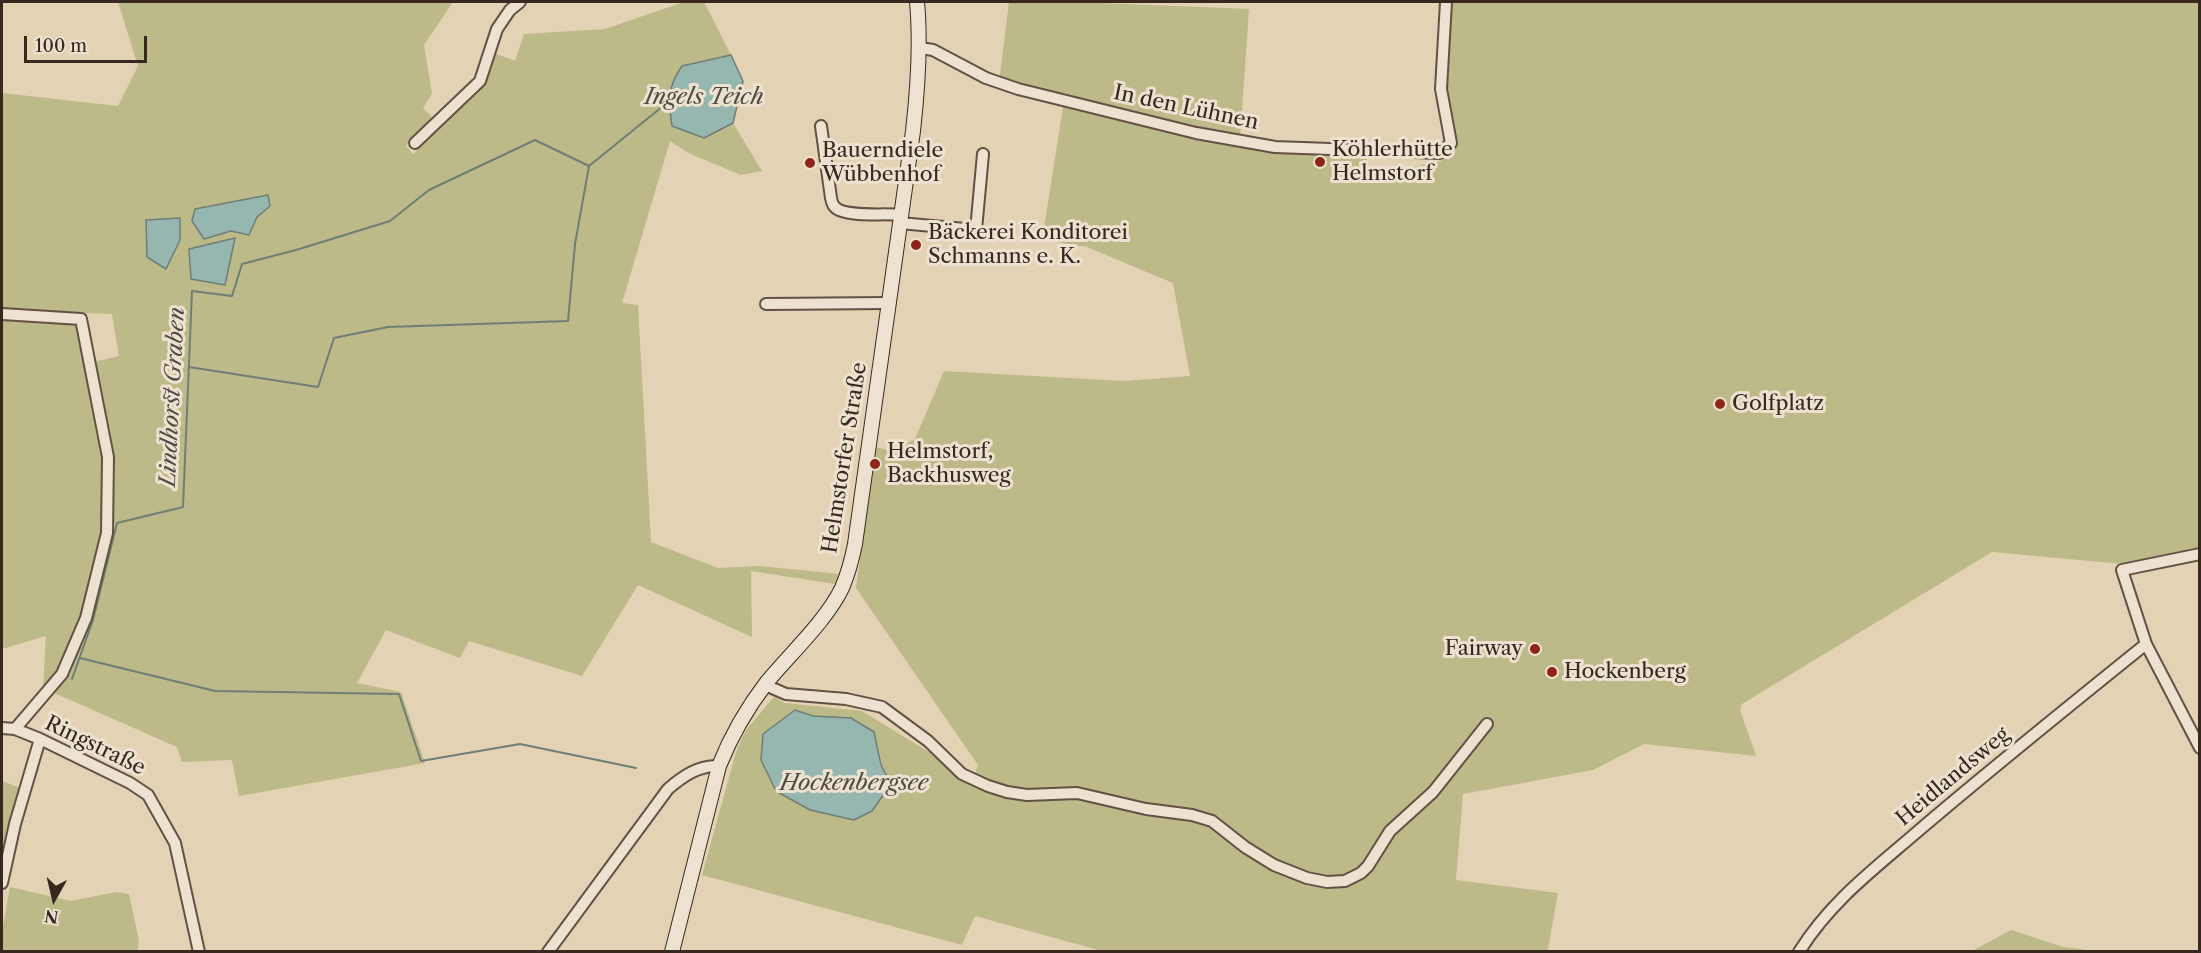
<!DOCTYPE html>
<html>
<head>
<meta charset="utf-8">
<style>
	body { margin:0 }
	#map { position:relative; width:2201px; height:953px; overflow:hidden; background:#e4d2b5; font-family:"Libre Caslon Text",serif }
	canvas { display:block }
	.frame { position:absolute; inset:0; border:3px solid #372820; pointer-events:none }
	.north { position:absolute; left:24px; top:869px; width:60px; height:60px; -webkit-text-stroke:4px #ede2cf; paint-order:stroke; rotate:188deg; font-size:16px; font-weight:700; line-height:24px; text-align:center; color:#372820 }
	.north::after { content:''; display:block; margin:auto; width:21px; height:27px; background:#372820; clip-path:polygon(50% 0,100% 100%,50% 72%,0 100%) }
	.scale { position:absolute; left:24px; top:36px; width:123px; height:27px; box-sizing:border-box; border:3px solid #372820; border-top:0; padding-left:8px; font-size:18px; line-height:21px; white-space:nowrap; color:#372820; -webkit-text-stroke:4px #ede2cf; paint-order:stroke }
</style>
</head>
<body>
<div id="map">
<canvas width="2201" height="953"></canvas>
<div class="frame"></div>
<div class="north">N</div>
<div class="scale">100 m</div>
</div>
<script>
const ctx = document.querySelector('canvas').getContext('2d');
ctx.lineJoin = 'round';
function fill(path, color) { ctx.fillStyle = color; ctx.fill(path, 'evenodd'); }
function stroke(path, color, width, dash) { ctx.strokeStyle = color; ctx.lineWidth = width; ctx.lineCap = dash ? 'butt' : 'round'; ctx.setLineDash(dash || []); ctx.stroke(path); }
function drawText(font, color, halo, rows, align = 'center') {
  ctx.font = font + ' "Libre Caslon Text",serif'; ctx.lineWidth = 6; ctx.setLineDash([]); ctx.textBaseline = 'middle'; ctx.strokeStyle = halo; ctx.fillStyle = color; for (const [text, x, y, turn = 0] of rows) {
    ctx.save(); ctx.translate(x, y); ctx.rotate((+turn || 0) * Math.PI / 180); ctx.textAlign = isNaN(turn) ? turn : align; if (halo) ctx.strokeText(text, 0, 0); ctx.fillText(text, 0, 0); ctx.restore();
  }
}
fill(new Path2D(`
	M118,2h335l-29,43 8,49 -9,14 11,11 -28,27 7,8 70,-68 11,-33 21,8 9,-27 81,-5 79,-27h20l27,53 -49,11 22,72 29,-15 29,48 -21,4 -53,-22 -18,-12 -48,162 16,2 13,237 67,26 41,-2 81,8 -5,10 -84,-13 1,66 -114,-52 -56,91 -113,-35 -9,17 -74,-28 -29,53 44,9 24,71 -186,33 -7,-36 -50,2 -5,-15 -125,-55 14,-16 46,-141 -18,-173 25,-6 -7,-42 -110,-4v-217l116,13 20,-40z
	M1009,2h67l173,7 -9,131 125,6 5,30 71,-15 14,-17 -9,-56 6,-86h747v547l-77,15 -130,-12 -250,152 -2,6 16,46 -112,-12 -51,26 -130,24 -7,86 102,13 -10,56 -3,2h-443l-127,-35 -13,29 -260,-70 34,-123 10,-22 28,-33 11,6 77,8 111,68 5,-14 -122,-177 12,-88 8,-43 -2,-5 1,-5 17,4 23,-12 29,-68 179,10 67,-5 -17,-93 -86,-36 -45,-7 22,-139 -65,-18zM795,710l18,6 38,2 23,14 7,33 10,19 -81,26 -14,-9z
	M2,317l77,5 25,137 -1,73 -26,99 -19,41 -15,16 3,-52 -44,13z
	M2,781l18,7 -18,84z
	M10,887l61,14 45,-9 13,2 10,47 -2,10h-135v-20z
	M2011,930l52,17 34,4h-125z`), '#bbba88');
const water = new Path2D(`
	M731,55l12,26 -10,42 -29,15 -32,-12c-4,-26 -5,-38 10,-60z
	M268,195l2,11 -13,11 -8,18 -18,-4 -27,8 -12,-18 3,-12z
	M180,218v22l-14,29 -19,-12 -1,-37z
	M235,238l-10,47 -34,-6 -2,-30z
	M795,710l18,6 38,2 23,14 7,33 10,19 -19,27 -18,9 -44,-10 -34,-19 -15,-31 2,-26z`);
fill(water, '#95b7b0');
stroke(water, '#6f7e76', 1.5);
stroke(new Path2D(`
	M189,367l129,20 16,-49 54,-11 180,-6 7,-77 14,-78
	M80,658l135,33 184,3 22,67 99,-17 116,24
	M72,679l21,-59 24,-97 66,-16 9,-216 40,5 10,-32 54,-14 94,-29 39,-31 106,-50 54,26 79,-64`), '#6f7e76', 2);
const minor = new Path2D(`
	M920,48l13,2 53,28 32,11 178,44 79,14 165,6 11,-10 -10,-54 5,-87
	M821,126l10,72c1,5 2,9 8,12 16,7 45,3 63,5
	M415,143l65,-62 17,-52 13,-19 10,-8
	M900,223l76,7 7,-76
	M766,304l123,-1
	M2,314l79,5 27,138 -1,76 -21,85 -24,56 -47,55
	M2200,554l-78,16 24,74 54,104
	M765,685l21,9 60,5 36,8 46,34 34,33 26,12 19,6 20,3 50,-2 69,16 46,6 20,6 33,26 29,18 33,13 20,4 18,-1 16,-8 7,-7 22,-35 43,-39 54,-68
	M2,728l13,1 25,10 90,44 18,12 27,48 24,109
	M2,883l13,-59 25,-85
	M548,952l120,-163c15,-13 31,-24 51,-23
	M1799,952c31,-50 74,-82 118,-120 75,-64 152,-126 229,-188`);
const secondary = new Path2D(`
	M672,952l47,-186c12,-30 28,-58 48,-84 23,-28 59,-61 75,-94 6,-14 10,-29 13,-44l58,-413c5,-44 8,-86 4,-129`);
stroke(minor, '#625245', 14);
stroke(secondary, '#372820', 16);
stroke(minor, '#ede2cf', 10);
stroke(secondary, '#ede2cf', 14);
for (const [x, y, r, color] of [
	[1320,162,6,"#8f2418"],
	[810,163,6,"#8f2418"],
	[916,245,6,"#8f2418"],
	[1720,404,6,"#8f2418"],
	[875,464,6,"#8f2418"],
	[1535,649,6,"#8f2418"],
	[1552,672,6,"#8f2418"]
]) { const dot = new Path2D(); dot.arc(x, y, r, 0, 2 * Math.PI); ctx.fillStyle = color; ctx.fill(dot); stroke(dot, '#ede2cf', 2); }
drawText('21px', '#372820', '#ede2cf', [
	["In den Lühnen",1186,108,12],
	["Helmstorfer Straße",845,458,-81],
	["Ringstraße",95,746,26],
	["Heidlandsweg",1953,777,-40]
]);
drawText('21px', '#372820', '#ede2cf', [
	["Köhlerhütte",1332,150],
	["Helmstorf",1332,174],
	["Bauerndiele",822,151],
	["Wübbenhof",822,175],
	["Bäckerei Konditorei",928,233],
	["Schmanns e. K.",928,257],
	["Golfplatz",1732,404],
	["Helmstorf,",887,452],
	["Backhusweg",887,476],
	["Fairway",1523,649,"right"],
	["Hockenberg",1564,672]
], 'left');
drawText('italic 22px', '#4e4c44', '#ede2cf', [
	["Ingels Teich",704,98],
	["Lindhorst Graben",173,397,-87],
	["Hockenbergsee",854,784]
]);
</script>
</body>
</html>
